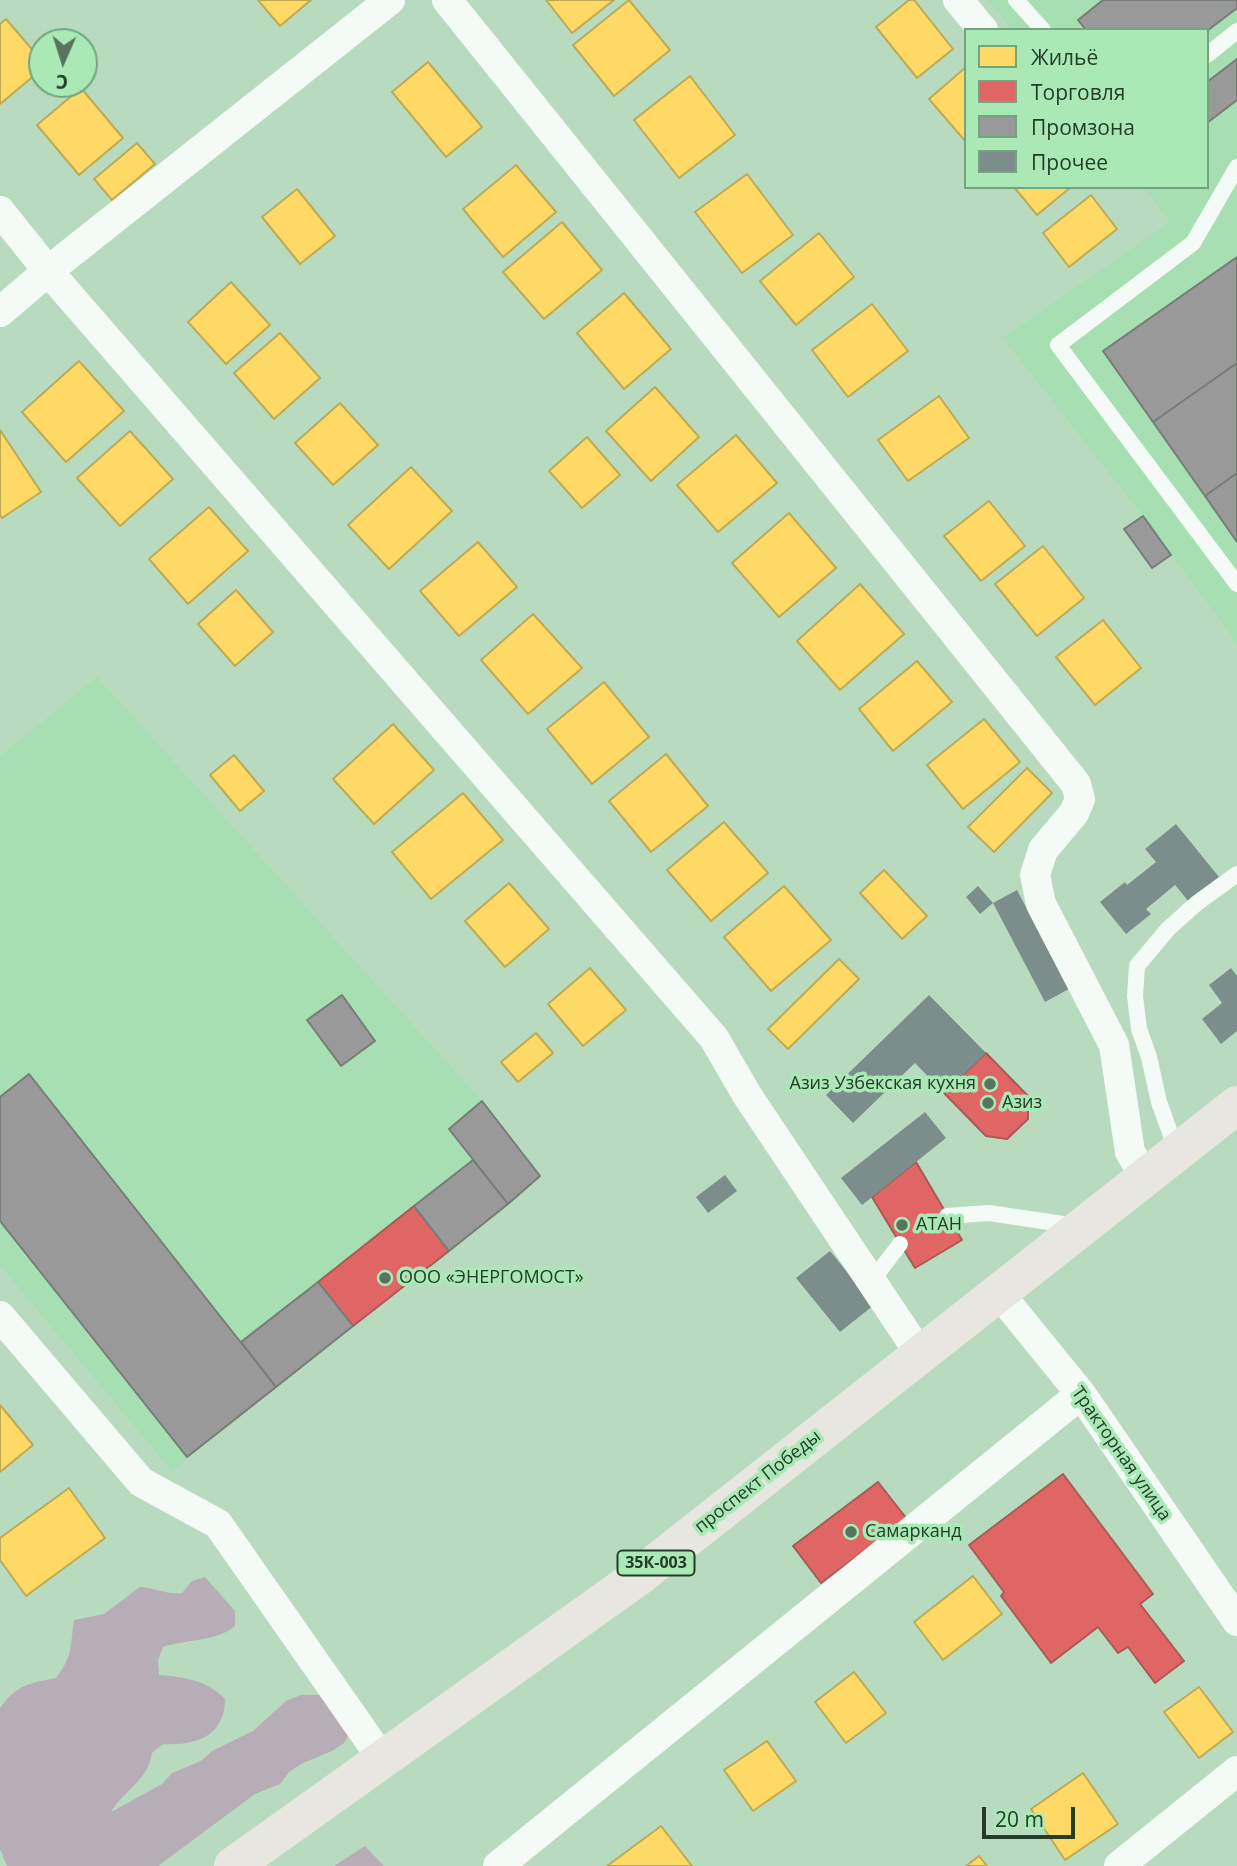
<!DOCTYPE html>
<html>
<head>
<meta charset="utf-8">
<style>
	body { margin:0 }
	#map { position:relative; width:1237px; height:1866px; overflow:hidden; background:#b8dbbf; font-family:"Open Sans",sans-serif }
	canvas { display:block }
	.legend { position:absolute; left:964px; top:28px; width:245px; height:161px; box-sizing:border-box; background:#aae9b6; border:2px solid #74a47e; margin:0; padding:9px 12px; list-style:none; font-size:21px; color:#243d29 }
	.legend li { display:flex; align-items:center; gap:14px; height:35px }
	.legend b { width:35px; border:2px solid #74a47e }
	.north { position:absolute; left:28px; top:28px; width:70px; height:70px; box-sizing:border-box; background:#aae9b6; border:2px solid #74a47e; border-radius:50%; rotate:183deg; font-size:19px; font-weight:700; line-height:28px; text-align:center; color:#243d29 }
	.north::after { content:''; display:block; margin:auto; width:24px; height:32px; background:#58745e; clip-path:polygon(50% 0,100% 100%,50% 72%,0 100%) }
	.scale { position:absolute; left:982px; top:1807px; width:93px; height:32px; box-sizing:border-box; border:4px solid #243d29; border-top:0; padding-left:9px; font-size:21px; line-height:24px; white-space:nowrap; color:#243d29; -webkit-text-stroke:5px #aae9b6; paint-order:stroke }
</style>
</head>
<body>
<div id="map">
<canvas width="1237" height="1866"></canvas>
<ul class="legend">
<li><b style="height:19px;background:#ffd966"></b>Жильё</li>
<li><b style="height:19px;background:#e06666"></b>Торговля</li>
<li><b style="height:19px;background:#999"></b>Промзона</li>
<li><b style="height:19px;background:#7c8e8c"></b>Прочее</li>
</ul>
<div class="north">С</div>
<div class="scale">20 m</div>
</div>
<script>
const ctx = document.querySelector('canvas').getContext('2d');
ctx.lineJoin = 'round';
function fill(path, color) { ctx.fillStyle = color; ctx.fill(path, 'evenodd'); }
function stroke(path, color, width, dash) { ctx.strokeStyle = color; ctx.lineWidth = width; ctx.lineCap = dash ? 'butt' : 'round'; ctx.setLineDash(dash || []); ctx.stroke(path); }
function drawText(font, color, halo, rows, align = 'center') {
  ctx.font = font + ' "Open Sans",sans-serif'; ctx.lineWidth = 7; ctx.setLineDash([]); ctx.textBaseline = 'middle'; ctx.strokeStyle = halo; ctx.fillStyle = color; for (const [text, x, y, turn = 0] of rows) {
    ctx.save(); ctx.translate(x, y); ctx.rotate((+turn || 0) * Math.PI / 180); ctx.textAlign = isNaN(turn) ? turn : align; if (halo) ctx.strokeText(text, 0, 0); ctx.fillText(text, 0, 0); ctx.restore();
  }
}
fill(new Path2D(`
	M988,0h249v643l-94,-127 -140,-178 167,-116 -27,-35h64v-157h-194z
	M97,677l385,424 58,75 -32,28 -336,267 -172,-206v-509z`), '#a7deb2');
fill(new Path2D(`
	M205,1577l30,34v15c-19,16 -48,13 -72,21l-5,13 1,15c25,2 48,5 66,24 0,37 -29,47 -62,45l-11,9c-5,29 -27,36 -41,59l51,-28 10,-11 29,-12 11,-10 41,-20 33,-30 15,-6h30l20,35 -7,13 -12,8 -29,12 -14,9 -9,12 -25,10 -97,72h-151l-7,-17v-141c16,-23 30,-25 56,-30 17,-22 14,-31 18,-58l30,-6 36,-27c16,1 27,8 42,6l10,-12z
	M365,1846l19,20h-50z`), '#b7adb7');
const homes = new Path2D(`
	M258,0h53l-31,26z
	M546,0h68l-42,33z
	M629,0l41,50 -56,46 -41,-51z
	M909,0h5l39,49 -36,29 -41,-51z
	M6,19l36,42v8l-42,35v-80z
	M428,62l54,65 -36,30 -54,-65z
	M966,67v75l-37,-43z
	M690,76l45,59 -56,43 -45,-58z
	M81,88l42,50 -44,37 -42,-50z
	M137,143l18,21 -43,36 -18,-21z
	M516,165l40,47 -53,45 -40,-48z
	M747,174l46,61 -51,38 -47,-61z
	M1014,187h57l-34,28z
	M297,189l38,47 -35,28 -38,-47z
	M1091,195l26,34 -48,38 -26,-34z
	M562,222l40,48 -58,49 -41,-47z
	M819,233l35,44 -58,48 -36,-44z
	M231,282l39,43 -44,39 -38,-42z
	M624,293l47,56 -47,40 -47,-56z
	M872,304l36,47 -60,46 -36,-47z
	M280,333l40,45 -46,41 -40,-46z
	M79,361l45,50 -58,51 -44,-50z
	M655,387l44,50 -48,44 -45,-50z
	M939,396l30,42 -61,43 -30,-41z
	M340,403l38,42 -45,40 -38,-42z
	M0,430l41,62 -39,26 -2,-3z
	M130,431l43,48 -53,47 -43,-48z
	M736,435l41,48 -59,49 -41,-47z
	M587,437l33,38 -38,33 -33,-37z
	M411,467l41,44 -63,58 -41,-44z
	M989,501l36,45 -44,35 -37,-45z
	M209,507l39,44 -60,53 -39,-45z
	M789,513l47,55 -57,49 -47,-54z
	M478,542l39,45 -58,49 -39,-45z
	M1043,546l41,52 -47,38 -42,-52z
	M860,584l44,50 -64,56 -43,-49z
	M236,590l37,42 -38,34 -37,-42z
	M533,614l49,54 -54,46 -47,-54z
	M1103,620l38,48 -46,37 -39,-48z
	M917,661l35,41 -59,49 -34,-42z
	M604,682l45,55 -57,47 -45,-55z
	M984,719l36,43 -57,47 -36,-44z
	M393,724l41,46 -60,54 -41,-45z
	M666,754l42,52 -57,46 -42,-51z
	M234,755l30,36 -24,20 -30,-36z
	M1027,768l25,25 -58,59 -26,-25z
	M463,793l40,47 -72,59 -39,-47z
	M724,822l44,51 -57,48 -44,-51z
	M884,870l43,46 -25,23 -42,-46z
	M509,883l40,46 -44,38 -40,-46z
	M784,886l47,54 -60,51 -47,-54z
	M839,959l20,20 -71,70 -20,-20z
	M590,968l36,42 -43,36 -35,-42z
	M536,1033l17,20 -35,29 -17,-20z
	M0,1405l33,40 -33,27z
	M69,1488l36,50 -79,58 -26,-36v-22z
	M973,1576l29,38 -59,46 -29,-38z
	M854,1672l32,41 -40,30 -31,-41z
	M1199,1687l34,45 -34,26 -35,-46z
	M767,1741l29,40 -43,30 -29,-41z
	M1083,1773l35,51 -53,36 -34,-51z
	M661,1826l31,40h-85z
	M979,1856l8,10h-21z`);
fill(homes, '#ffd966');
stroke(homes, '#bdaa54', 2);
const shops = new Path2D(`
	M986,1053l42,43v23l-21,20 -21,-3 -42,-43z
	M916,1162l46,78 -47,28 -43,-71z
	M414,1206l35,45 -96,75 -35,-44z
	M1063,1474l90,120 -13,10 44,57 -29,22 -27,-36 -10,6 -20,-26 -47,36 -50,-67 3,-4 -35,-47z
	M878,1482l29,37 -86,64 -28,-37z`);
fill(shops, '#e06666');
stroke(shops, '#a85a54', 2);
const industry = new Path2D(`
	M1103,0h134v8l-30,23 -121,-1 -8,-10z
	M1237,59v41l-30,23v-41z
	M1237,257v106l-84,59 -50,-71z
	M1237,363v110l-32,23 -52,-74z
	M1237,473v69l-32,-46z
	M1143,516l28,39 -19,13 -28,-39z
	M342,995l33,46 -34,25 -34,-46z
	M29,1074l247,313 -89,70 -187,-236v-124z
	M482,1101l58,75 -32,28 -59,-75z
	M473,1160l35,44 -59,47 -35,-45z
	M318,1282l35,44 -77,61 -35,-45z`);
fill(industry, '#999');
stroke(industry, '#767d77', 2);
fill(new Path2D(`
	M1176,824l43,53 -30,25 -14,-17 -29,24 5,5 -25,20 -26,-32 25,-20 2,3 29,-23 -11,-13z
	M978,886l15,17 -13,11 -14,-17z
	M1017,890l52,99 -24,13 -52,-99z
	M1231,968l6,8v55l-16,13 -19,-25 20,-16 -13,-18z
	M929,995l57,58 -42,40 -29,-30 -62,60 -27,-28z
	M925,1112l21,26 -84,67 -21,-27z
	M725,1175l12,16 -29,22 -12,-16z
	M830,1251l44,54 -34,27 -44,-54z`), '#7c8e8c');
stroke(new Path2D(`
	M1016,0l27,30
	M1207,55l30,-24
	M1237,167l-44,76 -135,102 179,239
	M1177,1152l-18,-50 -10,-45 -10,-28 -4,-33 2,-30 31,-37 29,-26 40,-29
	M947,1216l42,-3 87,13
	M871,1282l29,-38`), '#f4faf5', 16);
stroke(new Path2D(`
	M447,0l629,784 4,15 -6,14 -31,37 -8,25 6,29 73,141 16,107 15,25
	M958,0l25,30
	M0,211l48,60 666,767 33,57 173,259
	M0,312l48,-41 342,-271
	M998,1292l83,102 156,227
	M0,1316l141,166 77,42 165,236
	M498,1866l583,-472
	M1119,1866l118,-95`), '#f4faf5', 30);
stroke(new Path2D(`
	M233,1866l405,-289 599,-472`), '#e7e6e1', 38);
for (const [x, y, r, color] of [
	[990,1084,7,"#58745e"],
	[988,1103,7,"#58745e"],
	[902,1225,7,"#58745e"],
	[385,1278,7,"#58745e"],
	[851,1532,7,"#58745e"]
]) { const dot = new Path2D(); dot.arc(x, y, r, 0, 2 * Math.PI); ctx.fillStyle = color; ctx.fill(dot); stroke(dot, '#aae9b6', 2.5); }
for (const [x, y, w] of [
	[656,1563,77]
]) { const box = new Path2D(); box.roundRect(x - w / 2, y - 12.5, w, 25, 5); ctx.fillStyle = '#aae9b6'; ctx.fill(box); stroke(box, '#243d29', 2); }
drawText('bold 16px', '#243d29', null, [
	["35К-003",656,1563]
]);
drawText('18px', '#243d29', '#aae9b6', [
	["Азиз Узбекская кухня",976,1084,"right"],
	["Азиз",1002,1103],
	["АТАН",916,1225],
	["ООО «ЭНЕРГОМОСТ»",399,1278],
	["Самарканд",865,1532]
], 'left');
drawText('18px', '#243d29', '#aae9b6', [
	["Тракторная улица",1121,1454,55],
	["проспект Победы",758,1482,-38]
]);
</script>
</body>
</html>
